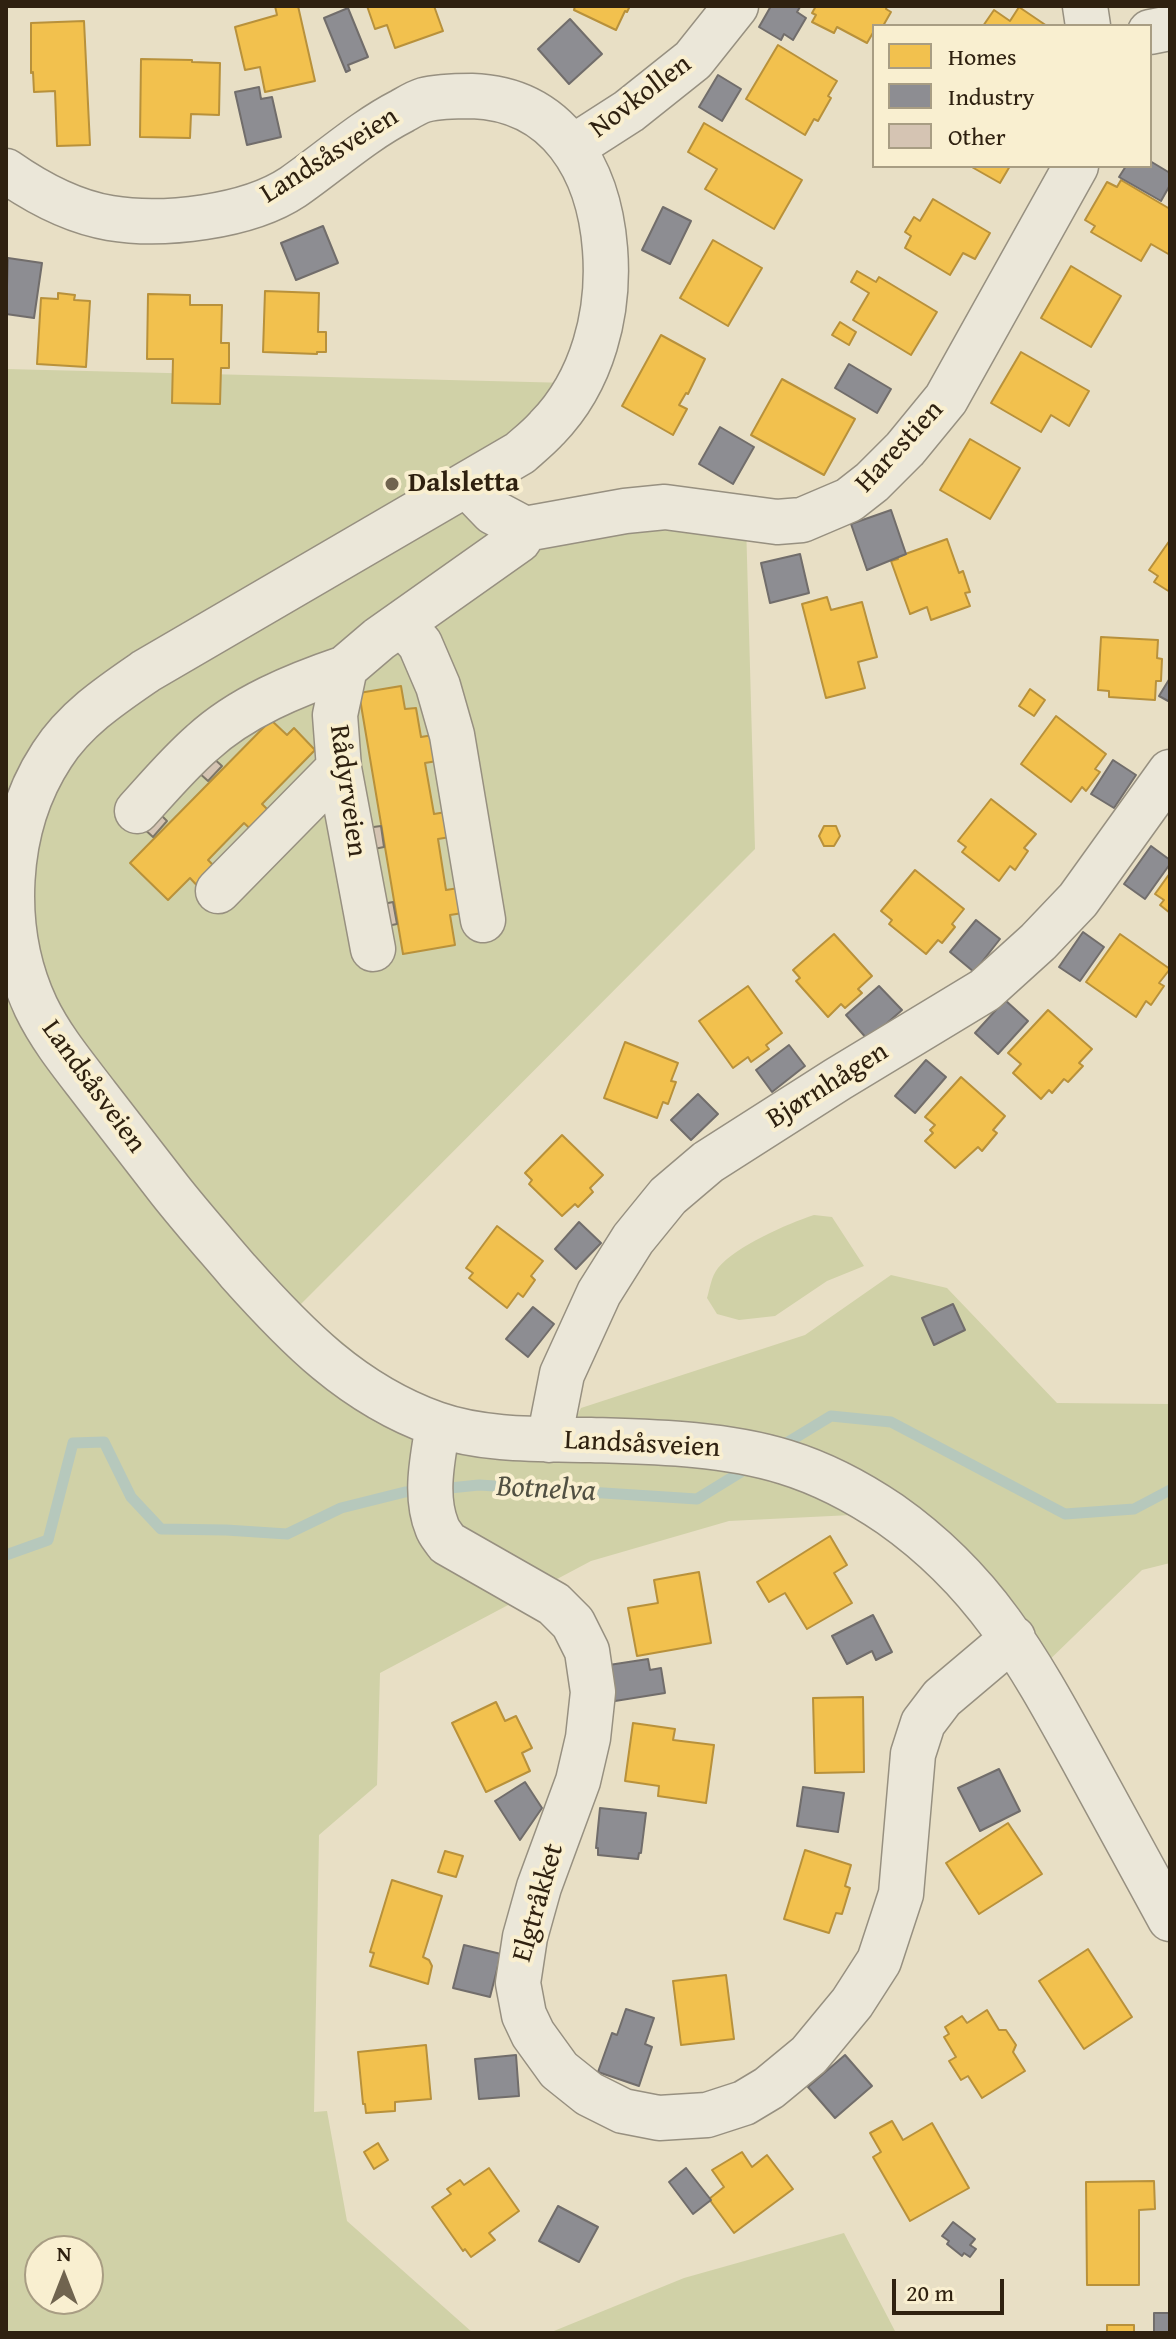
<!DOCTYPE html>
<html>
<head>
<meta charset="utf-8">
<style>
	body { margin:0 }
	#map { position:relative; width:1176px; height:2339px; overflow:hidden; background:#e8dfc5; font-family:"Gentium Book Plus",serif }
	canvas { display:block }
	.frame { position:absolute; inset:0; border:8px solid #2f2110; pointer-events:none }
	.legend { position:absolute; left:872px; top:24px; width:280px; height:144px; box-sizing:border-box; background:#f9efd0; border:2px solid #a89d83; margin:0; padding:10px 14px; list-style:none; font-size:24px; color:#2f2110 }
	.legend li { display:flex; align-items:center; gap:16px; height:40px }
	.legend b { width:40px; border:2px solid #a89d83 }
	.north { position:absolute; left:24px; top:2235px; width:80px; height:80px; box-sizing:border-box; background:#f9efd0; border:2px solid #a89d83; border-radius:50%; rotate:0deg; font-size:22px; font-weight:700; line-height:32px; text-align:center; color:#2f2110 }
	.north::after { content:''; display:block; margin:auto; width:28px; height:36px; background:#70644f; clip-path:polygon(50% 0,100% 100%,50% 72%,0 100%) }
	.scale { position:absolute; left:892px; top:2279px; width:112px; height:36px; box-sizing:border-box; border:4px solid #2f2110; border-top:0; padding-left:10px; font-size:24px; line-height:28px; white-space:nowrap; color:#2f2110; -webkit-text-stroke:6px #f9efd0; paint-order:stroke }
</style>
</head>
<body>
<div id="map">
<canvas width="1176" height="2339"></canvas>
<div class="frame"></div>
<ul class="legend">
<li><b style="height:22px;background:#f2c14e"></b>Homes</li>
<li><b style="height:22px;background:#8d8d92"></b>Industry</li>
<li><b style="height:22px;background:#d5c4b3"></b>Other</li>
</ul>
<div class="north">N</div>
<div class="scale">20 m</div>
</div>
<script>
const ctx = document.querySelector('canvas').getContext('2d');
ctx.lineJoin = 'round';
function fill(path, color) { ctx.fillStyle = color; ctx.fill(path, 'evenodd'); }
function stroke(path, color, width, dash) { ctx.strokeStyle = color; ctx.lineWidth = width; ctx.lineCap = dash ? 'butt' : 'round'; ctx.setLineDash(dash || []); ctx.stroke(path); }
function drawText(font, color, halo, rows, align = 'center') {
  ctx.font = font + ' "Gentium Book Plus",serif'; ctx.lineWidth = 8; ctx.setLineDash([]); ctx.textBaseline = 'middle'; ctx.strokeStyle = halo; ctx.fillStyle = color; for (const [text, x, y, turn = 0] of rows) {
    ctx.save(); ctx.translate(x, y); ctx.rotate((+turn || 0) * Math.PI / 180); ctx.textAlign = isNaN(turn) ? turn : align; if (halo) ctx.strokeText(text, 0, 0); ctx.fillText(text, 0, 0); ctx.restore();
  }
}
fill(new Path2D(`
	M6,369l564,14 -137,114 313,25 9,327 -456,457 138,115 135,4 9,-17 224,-73 86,-60 56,13 110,115 113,1v159l-28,7 -103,100 -167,-156 -143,7 -138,40 -211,112 -3,112 -58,50 -5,277 13,-1 20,110 126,112h-467v-1340l7,-1 15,-189 -22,-12zM40,2251h48v48h-48z
	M814,1215l18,2 32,49 -37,15 -52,35 -36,4 -22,-6 -10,-16c3,-10 4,-21 11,-30 18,-22 69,-44 96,-53z
	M844,2233l52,100h-347l135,-55z`), '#d0d1a7');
const homes = new Path2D(`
	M275,6h23l17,75 -50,11 -5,-25 -15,3 -10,-43 42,-12z
	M367,6h67l9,25 -48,17 -8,-23 -12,4z
	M575,6h55l-3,6 -2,-1 -9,19 -42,-20z
	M816,6h71l-1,3 5,3 -8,14h-9v5l-7,12 -30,-16 -3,6 -22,-11 4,-7 -4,-2z
	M1019,7l28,19h-64l11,-16 16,11z
	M84,21l6,124 -33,1 -2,-55 -21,1 -1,-20 -2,1v-50z
	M778,45l59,36 -9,15 3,2 -13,23 -4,-2 -9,16 -59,-36z
	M141,59l51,1v2l28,1 -1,52 -28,-1 -1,24 -50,-1z
	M704,123l98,57 -28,49 -69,-40 12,-20 -29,-17z
	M970,166h40l-10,17z
	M1121,180l49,29v46l-19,-11 -10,17 -50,-29 4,-6 -10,-6 22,-38 10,5z
	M933,199l57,34 -15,26 -12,-6 -13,22 -45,-27 6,-12 -6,-4 9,-15 6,4z
	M713,240l49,28 -34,58 -48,-28z
	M1071,266l50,30 -30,51 -50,-29z
	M857,271l19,11 3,-5 58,35 -26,43 -58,-35 16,-27 -18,-11z
	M265,291l54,2 -1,39h8v20h-9v2l-54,-2z
	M58,293l17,2 -1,5 16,1 -4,66 -49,-3 4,-66 17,1z
	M148,294l42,1v10h32l-1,38h8v25h-8l-1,36 -48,-1 1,-44h-26z
	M840,322l16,10 -7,13 -17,-10z
	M661,335l44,24 -17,35 -2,-1 -7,12 8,4 -14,26 -51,-29z
	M1021,352l68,39 -20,35 -18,-11 -10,17 -50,-29z
	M782,379l73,40 -31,56 -73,-40z
	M970,439l50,29 -30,51 -50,-29z
	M947,539l12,34 4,-2 7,21 -5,1 5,13 -39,14 -4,-13 -17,7 -19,-53 7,-2 -1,-2z
	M1170,540v52l-16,-10 4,-6 -9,-6z
	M827,597l4,13 31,-8 15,55 -19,5 7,26 -39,10 -24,-94z
	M1101,637l57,3 -1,18 5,1 -1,22h-5l-1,19 -46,-3v-6l-11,-1z
	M401,686l4,23 11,-1 5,29 18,-3 4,26 -18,3 9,51 18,-3 4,25 -18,3 8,51 19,-3 4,25 -19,3 5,30 -52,9 -44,-261z
	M1030,689l15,11 -11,16 -15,-10z
	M1056,716l50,38 -11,15 5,3 -14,19 -4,-4 -11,15 -50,-38z
	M271,720l16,15 7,-7 21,22 -53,54 14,14 -18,18 -14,-13 -36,37 13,13 -18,19 -13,-14 -22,22 -38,-37z
	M991,799l45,35 -12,14 4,3 -13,19 -5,-4 -11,15 -37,-29 4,-5 -8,-6z
	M824,826h12l4,10 -6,10h-10l-5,-10z
	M915,870l49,39 -12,15 3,3 -13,16 -4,-3 -12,14 -37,-30 3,-4 -11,-9z
	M1170,873v40l-10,-8 4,-5 -9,-6z
	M834,934l38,42 -14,13 4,4 -17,15 -4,-4 -13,13 -32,-36 4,-3 -7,-8z
	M1120,934l50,35 -11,14 5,3 -13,19 -5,-4 -10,16 -50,-35z
	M748,986l34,47 -16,12 3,4 -18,13 -3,-5 -15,11 -34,-47z
	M1048,1010l44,39 -13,14 4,3 -15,16 -4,-3 -12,14 -3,-3 -8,9 -28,-26 8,-9 -13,-11z
	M625,1042l53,21 -7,18 5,1 -8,22 -5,-2 -6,16 -53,-20z
	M961,1077l44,39 -12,14 4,3 -15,18 -4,-4 -23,21 -30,-27 8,-8 -3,-3 5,-5 -10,-8z
	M562,1135l41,40 -13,13 3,4 -15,15 -3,-3 -13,12 -33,-32 3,-4 -7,-7z
	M497,1226l46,35 -12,15 4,4 -12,17 -5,-4 -11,15 -38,-30 4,-5 -7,-5z
	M830,1536l17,29 -13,8 18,30 -45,26 -22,-36 -16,9 -12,-20z
	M699,1572l12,71 -74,13 -9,-48 30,-5 -4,-23z
	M863,1697l1,75 -49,1 -2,-75z
	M496,1702l9,19 11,-5 16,32 -10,5 8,18 -44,21 -34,-69z
	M633,1723l42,6 -2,11 41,5 -8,58 -48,-7 1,-10 -34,-5z
	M1008,1823l34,51 -63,40 -33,-51z
	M805,1850l46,15 -6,21 5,2 -8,26 -6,-1 -7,20 -45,-14z
	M445,1851l18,5 -7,21 -18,-5z
	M392,1880l50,16 -19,61 6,3 3,6 -4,18 -58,-18 4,-13 -4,-1z
	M1088,1949l44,68 -48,32 -45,-68z
	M726,1975l8,64 -53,6 -8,-64z
	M987,2010l12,20h7l10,15 -3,7 12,19 -43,27 -14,-22 -7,4 -12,-19 7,-4 -12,-20 5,-3 -4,-7 17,-11 5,7z
	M426,2045l5,54 -36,3v9l-29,2 -1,-9h-2l-5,-52z
	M892,2121l11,19 29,-17 37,65 -59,33 -37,-64 8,-5 -11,-19z
	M378,2143l10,17 -14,9 -10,-17z
	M742,2152l10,15 15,-12 26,34 -59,44 -25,-34 15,-12 -12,-17z
	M489,2168l30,43 -30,22 6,7 -24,17 -6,-8 -2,2 -31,-44 19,-13 -4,-5 13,-9 4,5z
	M1154,2181l1,28 -16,1v75h-52l-1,-103z
	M1107,2325h27v8h-27z`);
fill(homes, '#f2c14e');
stroke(homes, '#b8913b', 2);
const industry = new Path2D(`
	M771,6l29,1 -3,5 9,6 -13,22 -9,-6 -3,6 -22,-13z
	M348,8l20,49 -20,8 2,5 -4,2 -22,-54z
	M570,19l32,35 -33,30 -31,-35z
	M718,75l23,14 -19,32 -23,-14z
	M259,87l2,12 11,-2 9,40 -34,8 -12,-53z
	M1150,161l20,12v12l-9,16 -42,-24 7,-11h24z
	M663,207l28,14 -21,43 -28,-14z
	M323,226l15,37 -42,17 -15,-37z
	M8,258l34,5 -8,55 -28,-4z
	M849,364l42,25 -14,24 -42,-25z
	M720,427l34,20 -21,37 -34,-20z
	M891,510l15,44 -39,16 -16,-46z
	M800,554l9,39 -39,10 -9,-40z
	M1170,678v24l-11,-6z
	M1113,760l23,15 -22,33 -23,-14z
	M1151,846l19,14v4l-25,35 -21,-15z
	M976,920l24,19 -26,33 -24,-20z
	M1083,932l21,15 -24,34 -21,-14z
	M879,986l23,24 -34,30 -22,-25z
	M1005,1000l23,21 -30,33 -23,-21z
	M789,1045l16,21 -33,26 -16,-22z
	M926,1060l20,17 -31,36 -20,-17z
	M698,1094l20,20 -27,26 -20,-20z
	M579,1222l22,21 -25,26 -21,-20z
	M953,1304l12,26 -31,15 -12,-27z
	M533,1307l21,17 -26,33 -22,-18z
	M873,1615l19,37 -16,8 -4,-9 -25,13 -15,-28z
	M648,1659l2,11 11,-2 4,25 -50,8 -6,-36z
	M999,1769l21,42 -40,20 -22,-43z
	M525,1782l17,26 -22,32 -25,-39z
	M803,1787l41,6 -6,39 -41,-6z
	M600,1808l46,5 -5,40h-2l-1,6 -40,-4v-7h-2z
	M464,1945l37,9 -11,43 -37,-9z
	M626,2009l28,9 -9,26 7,3 -13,39 -41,-14 14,-39 5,2z
	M516,2055l3,41 -40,3 -4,-40z
	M845,2055l27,31 -37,32 -27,-31z
	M686,2168l25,32 -18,14 -24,-32z
	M558,2206l40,21 -19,35 -40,-21z
	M953,2222l22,17 -5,6 6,4 -6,8 -6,-4 -2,3 -15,-12 2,-3 -7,-5z
	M1154,2313h16v20h-16z`);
fill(industry, '#8d8d92');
stroke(industry, '#716d6b', 2);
stroke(new Path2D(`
	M780,1447l51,-31 60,6 174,92 69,-5 36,-19
	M440,1489l39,-4 218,14 52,-32
	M6,1555l42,-15 25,-97 31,-1 27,55 30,32 65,1 61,4 54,-26 64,-16 18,-1`), '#b6c8bc', 11);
const building = new Path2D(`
	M212,757l10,9 -14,15 -11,-10z
	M157,811l10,10 -14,16 -11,-10z
	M381,826l3,21 -15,3 -3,-22z
	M393,902l4,22 -15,3 -4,-22z`);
fill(building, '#d5c4b3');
stroke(building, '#7d7667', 2);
const minor = new Path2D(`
	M1085,6l3,20
	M1150,32l20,-4
	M573,147l56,-36 64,-51 43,-54
	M6,171c30,21 68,41 104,47 53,9 138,-1 183,-31 36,-25 70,-56 109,-76 7,-4 15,-9 22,-11 15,-4 33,-4 48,-4 87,3 127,74 133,153 5,63 -12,132 -58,179 -8,9 -18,17 -27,25l-374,218c-35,24 -71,48 -94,84 -48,73 -52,175 -16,252 16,33 39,60 61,89 24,31 48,62 72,93 22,28 46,55 69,82 58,65 114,123 198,153 48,17 105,15 155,16 64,2 132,3 194,22 36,11 74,31 105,52 94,66 137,144 191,242 30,55 60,109 89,163
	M467,485l26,27 32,17 100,-18 40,-4 112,15 25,-2 47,-20 23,-18 33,-33 41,-50 130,-233
	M402,624l18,20 18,42 14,49 31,185
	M137,811c21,-23 41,-47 65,-68 39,-36 93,-58 143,-75
	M218,891l121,-123
	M373,949l-34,-181 -4,-53 10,-47 34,-29 140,-99 6,-11
	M438,1425c-5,32 -14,70 -1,102 2,6 7,11 10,16l107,61 19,19 14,28 6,41 -5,46 -10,43 -39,106 -14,50 -7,46 6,32 9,19 26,36 30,24 34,17 36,7 48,-3 37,-12 25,-15 40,-33 43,-52 27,-42 22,-67 12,-140 10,-31 19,-25 71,-60
	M549,1440l13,-66 37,-81 34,-54 35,-43 40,-34 130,-83 147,-89 53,-48 40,-42 92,-128`);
stroke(minor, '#979080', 47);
stroke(minor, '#ebe7d9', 44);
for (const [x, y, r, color] of [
	[392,484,8,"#70644f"]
]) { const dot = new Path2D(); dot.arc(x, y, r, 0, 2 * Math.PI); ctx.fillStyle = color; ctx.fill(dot); stroke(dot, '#f9efd0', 3); }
drawText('28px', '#2f2110', '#f9efd0', [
	["Novkollen",641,97,-37],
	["Landsåsveien",330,156,-32],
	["Harestien",900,447,-47],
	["Rådyrveien",347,791,82],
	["Bjørnhågen",828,1086,-32],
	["Landsåsveien",93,1087,54],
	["Landsåsveien",642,1445,3],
	["Elgtråkket",539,1903,-74]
]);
drawText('bold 28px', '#2f2110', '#f9efd0', [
	["Dalsletta",408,484]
], 'left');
drawText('italic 30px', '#515042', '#f9efd0', [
	["Botnelva",546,1490,3]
]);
</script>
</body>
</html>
